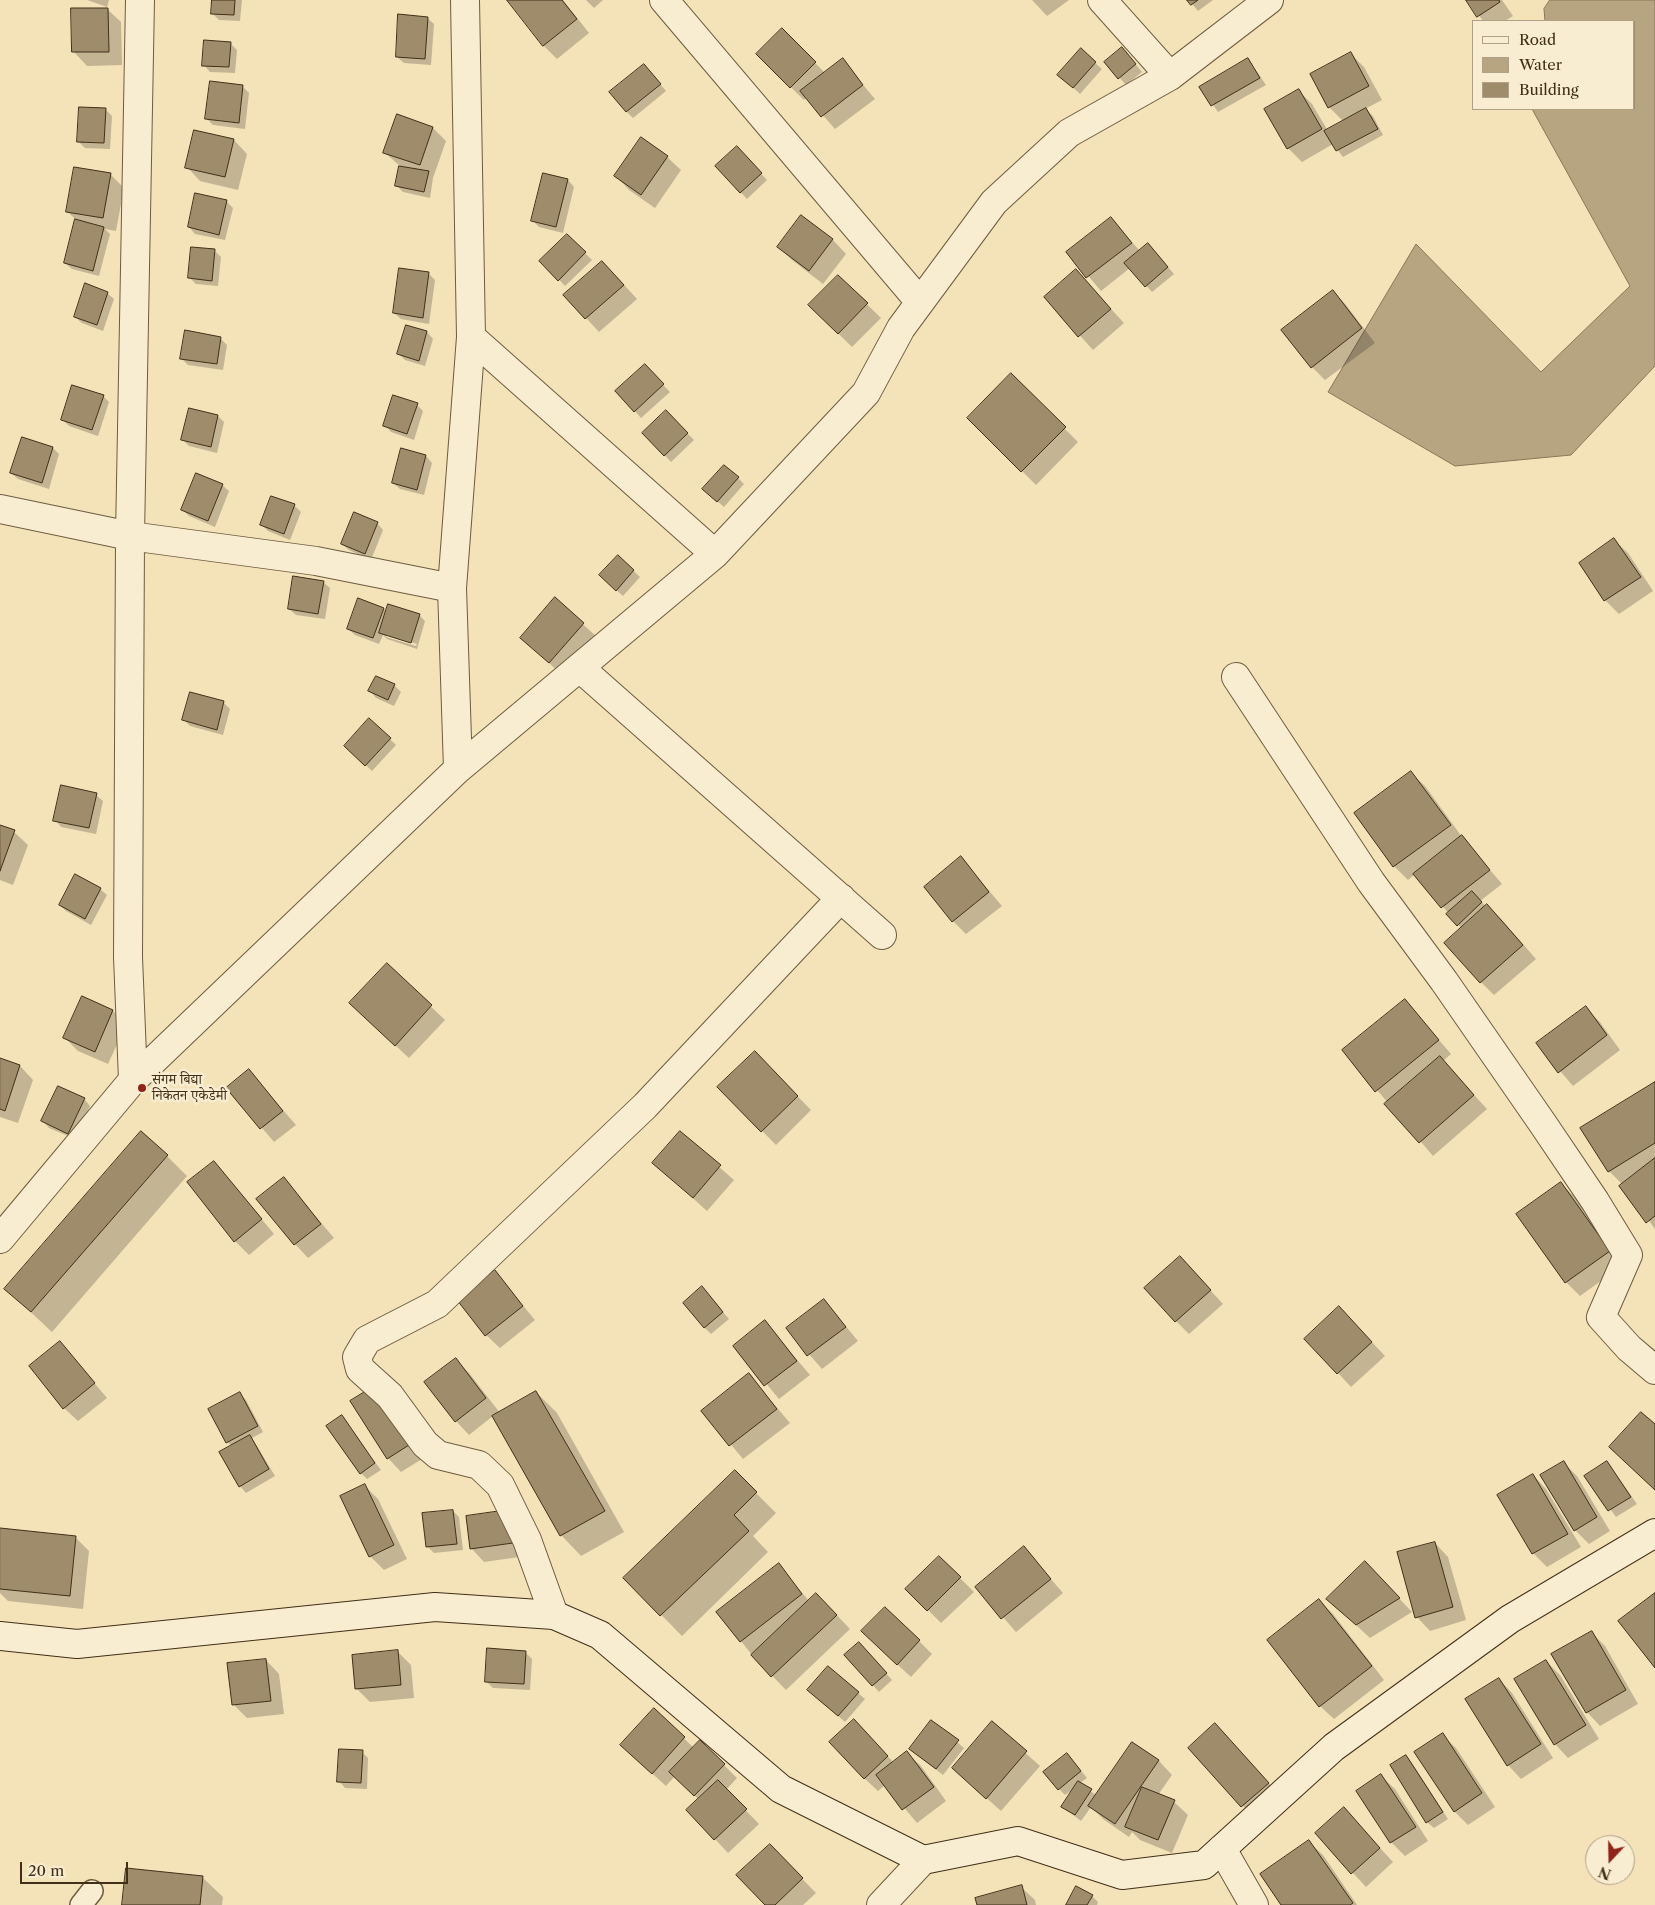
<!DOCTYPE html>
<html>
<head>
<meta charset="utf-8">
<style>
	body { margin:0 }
	#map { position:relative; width:1655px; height:1905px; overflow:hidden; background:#f4e2b8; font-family:"Libre Caslon Text",serif }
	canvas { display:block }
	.legend { position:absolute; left:1472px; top:20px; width:162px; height:90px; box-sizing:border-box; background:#f8ecd1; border:1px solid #afa087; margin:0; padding:6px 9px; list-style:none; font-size:15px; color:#412f18 }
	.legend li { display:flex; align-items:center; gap:10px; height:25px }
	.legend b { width:25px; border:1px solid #afa087 }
	.north { position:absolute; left:1585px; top:1835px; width:50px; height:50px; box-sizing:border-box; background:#f8ecd1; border:1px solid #afa087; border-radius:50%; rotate:201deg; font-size:14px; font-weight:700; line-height:20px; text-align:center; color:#412f18 }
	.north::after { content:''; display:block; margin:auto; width:18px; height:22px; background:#8f2418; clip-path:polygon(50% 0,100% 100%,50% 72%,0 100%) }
	.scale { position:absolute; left:20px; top:1862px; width:108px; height:22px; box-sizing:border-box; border:2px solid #412f18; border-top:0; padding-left:6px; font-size:15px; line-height:18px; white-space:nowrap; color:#412f18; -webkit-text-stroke:4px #f8ecd1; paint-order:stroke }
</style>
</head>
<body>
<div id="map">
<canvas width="1655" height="1905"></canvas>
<ul class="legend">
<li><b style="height:6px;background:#f8ecd1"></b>Road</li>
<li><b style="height:14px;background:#b7a582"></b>Water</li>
<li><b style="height:14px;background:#9e8c6b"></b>Building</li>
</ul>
<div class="north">N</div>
<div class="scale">20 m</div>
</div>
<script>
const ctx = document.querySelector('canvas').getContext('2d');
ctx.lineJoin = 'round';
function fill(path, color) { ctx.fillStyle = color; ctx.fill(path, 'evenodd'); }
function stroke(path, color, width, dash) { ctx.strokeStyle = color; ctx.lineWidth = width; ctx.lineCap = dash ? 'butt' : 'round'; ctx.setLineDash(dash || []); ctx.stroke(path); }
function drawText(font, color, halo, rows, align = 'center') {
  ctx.font = font + ' "Libre Caslon Text","Noto Serif Devanagari",serif'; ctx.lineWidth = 5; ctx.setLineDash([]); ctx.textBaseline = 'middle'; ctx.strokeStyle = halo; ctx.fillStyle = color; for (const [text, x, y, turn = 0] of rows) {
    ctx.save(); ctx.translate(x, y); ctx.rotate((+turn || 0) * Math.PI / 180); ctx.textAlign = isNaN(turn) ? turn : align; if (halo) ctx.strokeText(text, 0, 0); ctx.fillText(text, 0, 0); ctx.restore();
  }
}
const water = new Path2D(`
	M1550,0h105v366l-84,89 -116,11 -127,-74 88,-148 125,128 89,-86 -98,-177h102v-88h-89l-1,-12z`);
fill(water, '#b7a582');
stroke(water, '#887658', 1);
fill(new Path2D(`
	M87,0h22l-2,7z
	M214,0h28l-2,21 -21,-1 -7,-7z
	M509,0h54l26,33 -32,26 -13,-13z
	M586,0h17l-9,8z
	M1032,0h37l-22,16z
	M1189,0h24l-15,11z
	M1468,0h34l11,16 -8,5h-22z
	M107,9l14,13 1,43 -35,1 -13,-14z
	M427,18l7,6 -3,41 -27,-2 -7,-6z
	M782,29l43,44 17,-13 33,39 -40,30 -28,-32 -3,3 -47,-46z
	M230,43l7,7 -2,23 -25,-1 -6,-7z
	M1351,54l13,13 18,33 -17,9 8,7 10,19 -40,22 -10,-13 -31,18 -14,-14 10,-58 14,14 16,27 16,-9 -15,-15z
	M1128,55l14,17 -16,13 -20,-23z
	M1248,59l18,26 -48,27 -17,-25z
	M1095,63l7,6 -22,25 -14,-13z
	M644,65l22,26 -33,27 -6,-6z
	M242,86l7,7 -4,36 -32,-4 -6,-6z
	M105,109l7,7 -2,33 -25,-1 -7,-7z
	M433,128l13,13 -13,37 -3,20 -27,-6 -7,-7 4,-19 -16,-14z
	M195,131l39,9 13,14 -9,36 -38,-9 -13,-14z
	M743,154l24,26 -20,19 -31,-33z
	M667,157l14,13 -26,38 -26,-18 -13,-14z
	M110,174l14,14 -8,43 -11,-2 5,5 -11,42 -27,-7 -7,-6 11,-43 -9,-9z
	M544,174l24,6 6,7 -11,46 -24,-6 -7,-7z
	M226,201l7,7 -8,32 -30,-6 -6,-7z
	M801,216l32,24 13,14 -23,30 -31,-24 -14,-14z
	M1111,219l29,32h14l20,23 -22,18 -22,-24 -29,23 -33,-39z
	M567,235l25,25 -27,26 -24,-25z
	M215,251l6,6 -3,29 -22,-2 -6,-6z
	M1076,271l48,52 -31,27 -48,-53z
	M428,273l7,7 -6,44 -28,-5 -7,-6z
	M616,276l21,23 -38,33 -34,-37z
	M838,276l43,42 -29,29 -43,-42z
	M1333,291l13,14 29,38 -50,37 -13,-13z
	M107,293l7,6 -11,32 -21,-8 -7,-6z
	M407,326l20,6 6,7 -8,27 -20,-6 -6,-6z
	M220,338l7,7 -4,25 -35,-5 -7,-7z
	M644,365l26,27 -29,26 -24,-27z
	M1011,375l67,67 -42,43 -67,-67z
	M103,396l6,6 -11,34 -29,-10 -7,-7z
	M417,405l6,6 -9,29 -23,-8 -6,-7z
	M666,412l28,28 -23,22 -27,-29z
	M218,416l6,6 -7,31 -28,-7 -6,-6z
	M53,448l6,6 -10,35 -31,-10 -7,-6z
	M402,450l24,6 6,7 -8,32 -24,-6 -7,-6z
	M738,478l6,6 -20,23 -14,-12z
	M222,485l7,6 -14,36 -26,-11 -6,-6z
	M294,505l7,7 -11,28 -22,-9 -6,-6z
	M377,523l6,7 -12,30 -22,-10 -7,-6z
	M1614,540l14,13 25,38 -34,23 -14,-14 -25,-37z
	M618,556l22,21 -17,19 -16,-14z
	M323,582l7,6 -5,31 -29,-4 -7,-6z
	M555,599l42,38 -34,39 -41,-38z
	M384,609l3,3 32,3 6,6 -8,28 -30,-10 -4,-4 -4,9 -24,-9 -7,-6zM386,634l31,10 -1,2 -30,-9z
	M394,685l7,7 -7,14 -18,-8 -6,-7z
	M191,694l33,9 6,6 -7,26 -33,-9 -6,-6z
	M390,739l6,6 -24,26 -20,-19z
	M1411,773l14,13 37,51 40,47 -22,17 21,18 35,40 -42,36 -13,-13 -19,-53 -47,-55 -7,6 -14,-14z
	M96,795l7,6 -7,33 -35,-7 -6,-7z
	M0,826l14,6 14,13 -15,40 -13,-5z
	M961,858l41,48 -36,28 -13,-13z
	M100,889l7,6 -16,30 -25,-14 -6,-6z
	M387,965l58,55 -36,38 -44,-41z
	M82,998l31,13 13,14 -18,39 -30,-13 -13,-13z
	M1405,1001l46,53 -8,7 44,48 -54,47 -89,-105z
	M1585,1008l14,13 21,29 -47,36 -36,-42z
	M755,1053l56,57 -35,35 -57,-58z
	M0,1060l20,6 13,14 -15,43 -18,-6z
	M249,1071l47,54 -22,17 -46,-54z
	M1655,1084v145l-32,-44 -14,-14z
	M84,1099l6,7 -15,33 -26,-11 -6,-7z
	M680,1133l54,47 -27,31 -53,-48z
	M167,1156l20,20 -135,156 -46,-43z
	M214,1162l60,72 -25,21 -14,-14z
	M284,1179l50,59 -26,20 -13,-14z
	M1561,1184l14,13 48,68 -43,31 -14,-14z
	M1180,1257l43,47 -34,30 -13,-13z
	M495,1272l40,48 -35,28 -14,-13z
	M708,1294l21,25 -18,15 -7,-7z
	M824,1300l34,41 -36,28 -35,-40z
	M1352,1321l33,35 -34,31 -13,-14z
	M765,1322l45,53 -31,24 -44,-53z
	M60,1342l47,56 -29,23 -14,-13z
	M456,1360l13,13 31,40 36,-21 21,21 67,119 -43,24 -20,-21 -68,-119 -24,19 -13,-14z
	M749,1375l41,48 -47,36 -40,-48z
	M240,1394l6,6 17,32 -11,6 23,38 -29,17 -6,-7 -8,-40 -5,-4z
	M387,1402l35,57 -21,13 -13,-14z
	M341,1417l40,53 -14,9 -6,-6z
	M1607,1462l30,42 -21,13 -30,-41z
	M1564,1463l13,13 33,55 -21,13 -14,-14z
	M735,1472l41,41 -23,23 15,16 -86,84 -57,-58z
	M1533,1475l13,14 35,58 -34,20 -14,-14z
	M364,1485l14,14 29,60 -23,11 -14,-14 -29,-60z
	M453,1511l6,6 4,33 -29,3 -6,-6 -4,-33z
	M521,1525l5,31 -42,6 -13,-14z
	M0,1530l75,7 14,14 -6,58 -75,-8 -8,-8z
	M1435,1543l13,14 18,63 -36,11 -13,-14z
	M1024,1548l39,45 -47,39 -39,-45z
	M939,1557l35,35 -33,31 -34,-34z
	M779,1565l30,36 21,7 20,21 -64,61 -34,-35 -34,-43z
	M1378,1576l34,36 -42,26 -42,-39z
	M1319,1600l14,14 51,66 -50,39 -14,-13z
	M1591,1632l14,14 33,58 -38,22 -13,-14z
	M919,1641l13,13 -21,23 -35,-32z
	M865,1650l27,30 -13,12 -33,-37z
	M397,1651l14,14 3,33 -44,4 -14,-14z
	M525,1652l7,7 -2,31 -37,-2 -7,-7z
	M266,1660l13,14 5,40 -37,4 -14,-14z
	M1546,1661l14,14 39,64 -31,19 -13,-14z
	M828,1667l37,32 -20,23 -30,-26z
	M1499,1679l13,14 41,65 -32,21 -13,-14z
	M654,1710l40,38 30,17 13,13 -11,12 33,34 -31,29 -40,-43 11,-10 -24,-24 -9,10 -31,-28z
	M932,1721l32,27 -21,27 -26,-20z
	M992,1723l48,43 -39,45 -48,-43z
	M867,1734l27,29 13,-10 14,13 25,35 -29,22 -32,-38 -7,6 -14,-13z
	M1442,1735l14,13 39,59 -27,18 -13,-13 -39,-60z
	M1228,1738l53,59 -25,23 -66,-72z
	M1132,1744l27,17 13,14 -14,20 16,7 14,13 -16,38 -32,-13 -8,-8 -3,5 -26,-18 -12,-12 -10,14 -18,-14 12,-19 -10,7 -6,-6 14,-28 14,17 -7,5 17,13z
	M362,1752l6,6 -1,31 -22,-1 -6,-7z
	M1406,1756l6,7 36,56 -14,9 -7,-6z
	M1381,1776l14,13 33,52 -23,15 -14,-14 -33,-51z
	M1344,1809l49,53 -27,25 -50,-54z
	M1309,1842l14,13 34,50h-74z
	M770,1846l46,47 -13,12h-37z
	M202,1877l21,20 -1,8h-98z
	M1021,1887l14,13 1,5h-57z
	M1092,1896l6,6 -1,3h-30z`), '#0003');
const building = new Path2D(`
	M212,0h23l-1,15 -23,-1z
	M507,0h55l15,19 -34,27z
	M1187,0h11l-7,5z
	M1466,0h33l1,2 -23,15z
	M71,8h37l1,44h-37z
	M398,14l30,3 -3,42 -29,-2z
	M782,28l34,34 -26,26 -34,-34z
	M204,40l27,2 -2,25 -27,-1z
	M1122,47l14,17 -18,15 -14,-17z
	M1081,48l15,14 -23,26 -16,-13z
	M1351,52l18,34 -41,22 -18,-34z
	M843,58l20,27 -42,32 -21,-26z
	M1248,58l12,20 -49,28 -12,-19z
	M644,64l17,20 -35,28 -17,-20z
	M210,81l33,4 -4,38 -34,-4z
	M1299,89l23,40 -35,20 -23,-40z
	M79,107l27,1 -2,35 -27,-1z
	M1366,108l12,21 -42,22 -12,-20z
	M397,114l36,13 -13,38 -37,-12z
	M194,130l40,9 -9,38 -40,-9z
	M641,137l27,19 -27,39 -27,-19z
	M737,146l25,27 -22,20 -25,-27z
	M399,166l30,5 -5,21 -29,-6z
	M74,167l37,6 -8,45 -37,-6z
	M543,173l25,6 -12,48 -25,-6z
	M195,193l32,7 -8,35 -31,-8z
	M801,215l32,24 -24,32 -32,-24z
	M1111,217l21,26 -46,35 -20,-26z
	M75,219l29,8 -11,44 -29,-8z
	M567,234l19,18 -28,29 -19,-20z
	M1148,243l20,24 -23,20 -21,-24z
	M191,247l24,2 -3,32 -24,-3z
	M602,261l22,24 -39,34 -22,-24z
	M399,268l30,4 -6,46 -30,-5z
	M1076,269l35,40 -33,28 -34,-40z
	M838,275l30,28 -30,31 -30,-29z
	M85,283l23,9 -11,33 -23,-8z
	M1333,290l29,38 -51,40 -30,-38z
	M406,325l21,6 -8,30 -22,-7z
	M185,330l36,7 -4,27 -37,-5z
	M645,364l19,20 -30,28 -19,-21z
	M1011,373l55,54 -45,45 -54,-54z
	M72,385l32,10 -12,35 -31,-10z
	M393,395l25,8 -11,31 -24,-8z
	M189,408l29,7 -7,32 -30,-7z
	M666,410l22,23 -24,23 -22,-23z
	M22,437l31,10 -11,36 -32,-10z
	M401,448l25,7 -9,35 -25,-7z
	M724,465l15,12 -22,25 -15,-13z
	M196,473l27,11 -15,37 -27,-11z
	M271,496l24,8 -11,30 -24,-9z
	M354,512l24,10 -13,32 -24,-10z
	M1614,538l27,39 -37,24 -25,-38z
	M618,555l16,15 -18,21 -17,-16z
	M293,576l31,5 -6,33 -30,-5z
	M555,597l29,26 -35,40 -29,-25z
	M358,598l26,10 -11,30 -26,-9z
	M388,604l32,10 -9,29 -32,-10z
	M376,676l19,8 -7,16 -20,-9z
	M190,692l34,9 -7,29 -35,-10z
	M369,718l22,20 -26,28 -21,-20z
	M1411,771l40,54 -58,42 -39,-54z
	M61,785l36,8 -8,35 -36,-7z
	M0,825l15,5 -15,41z
	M1462,835l28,35 -49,38 -28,-34z
	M961,856l28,36 -37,30 -28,-35z
	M75,874l26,14 -16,31 -26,-14z
	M1472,891l10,11 -25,24 -11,-12z
	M1487,904l36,41 -43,38 -36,-40z
	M387,963l45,42 -37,41 -46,-43z
	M82,996l31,14 -18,42 -32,-14z
	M1405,999l34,41 -64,52 -33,-42z
	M1586,1006l21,29 -49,38 -22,-30z
	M755,1051l43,45 -37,36 -44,-45z
	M1440,1056l34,39 -55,48 -35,-39z
	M0,1058l20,7 -15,46 -5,-2z
	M249,1069l34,42 -23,18 -34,-41z
	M1655,1082v61l-47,29 -28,-44z
	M58,1086l27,12 -17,36 -27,-13z
	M141,1131l27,24 -137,157 -27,-23z
	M680,1131l41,34 -28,33 -41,-35z
	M1655,1158v58l-9,7 -27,-37z
	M214,1161l48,58 -28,23 -47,-60z
	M284,1177l37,47 -27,21 -38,-46z
	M1561,1182l49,69 -45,32 -49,-69z
	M1180,1256l31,34 -36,32 -31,-34z
	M495,1270l28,36 -38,30 -28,-36z
	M702,1286l21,26 -19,16 -21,-25z
	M824,1299l22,28 -39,29 -21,-28z
	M1339,1306l33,36 -35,32 -33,-35z
	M765,1320l32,41 -33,25 -31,-40z
	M60,1341l35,42 -32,26 -34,-43z
	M456,1358l30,40 -31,24 -31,-40z
	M749,1373l28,36 -48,37 -28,-35z
	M373,1387l36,58 -22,14 -37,-58z
	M536,1391l69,120 -45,25 -68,-120z
	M240,1392l18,34 -32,17 -18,-34z
	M1641,1412l14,12v66l-46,-43z
	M342,1415l33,48 -15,11 -34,-48z
	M250,1435l19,34 -30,18 -20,-35z
	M1564,1461l33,56 -23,14 -34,-56z
	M1607,1461l24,36 -23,14 -24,-35z
	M735,1470l22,22 -23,23 15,16 -89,85 -37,-38z
	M1533,1474l35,60 -36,20 -35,-59z
	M365,1484l29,61 -25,12 -29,-61z
	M453,1510l4,34 -31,3 -4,-34z
	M508,1510l5,33 -43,6 -4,-33z
	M0,1528l76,8 -6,60 -70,-7z
	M1435,1542l18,65 -38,11 -18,-66z
	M1024,1546l27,33 -50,40 -26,-32z
	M939,1556l22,21 -34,34 -22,-22z
	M1365,1561l35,37 -44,27 -30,-26z
	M779,1563l23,31 -62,48 -24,-30z
	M816,1593l21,22 -66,62 -20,-22z
	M1655,1593v75l-37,-47z
	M1319,1599l53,67 -53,41 -52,-67z
	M885,1607l35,33 -23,25 -36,-34z
	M1592,1631l34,59 -40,23 -35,-59z
	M859,1642l28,31 -15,13 -28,-31z
	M487,1648l39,3 -2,33 -39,-2z
	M398,1650l3,35 -46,4 -3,-34z
	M266,1659l5,42 -39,4 -5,-42z
	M1546,1660l40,65 -32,20 -40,-66z
	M828,1666l31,26 -21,24 -31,-26z
	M1499,1678l42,66 -34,22 -42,-67z
	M654,1708l31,29 -33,37 -32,-29z
	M854,1719l34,37 -24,23 -35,-37z
	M931,1720l28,20 -23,29 -27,-20z
	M992,1721l35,30 -41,48 -34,-31z
	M1215,1723l54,60 -28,24 -53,-59z
	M1443,1733l39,60 -28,19 -40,-60z
	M700,1740l25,24 -31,32 -25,-24z
	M1132,1742l27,18 -44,64 -27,-18z
	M339,1749l24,1 -2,33 -24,-1z
	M907,1751l27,36 -32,23 -26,-35z
	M1067,1753l14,18 -23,19 -15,-18z
	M1406,1755l37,57 -17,11 -36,-58z
	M1381,1774l35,53 -26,16 -34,-52z
	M718,1780l29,29 -33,31 -28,-30z
	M1078,1781l14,8 -17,26 -14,-8z
	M1142,1787l33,13 -17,40 -33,-13z
	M1344,1807l36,41 -29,26 -36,-41z
	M1309,1840l44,63 -3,2h-69l-21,-31z
	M770,1844l33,34 -28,27h-10l-29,-30z
	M126,1868l77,8 -3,29h-78z
	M1022,1885l5,20h-50l-2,-7z
	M1076,1886l17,9 -6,10h-21z`);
fill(building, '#9e8c6b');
stroke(building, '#412f18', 1);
const lane = new Path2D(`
	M81,1905l11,-14`);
const street = new Path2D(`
	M664,0l256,302
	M1102,0l68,76
	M471,337l244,217
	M0,509l130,27 186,25 136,27
	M580,668l302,267
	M1236,677l135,205 73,99 99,143 52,77 33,54 -27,62 28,31 26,22
	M458,769l-6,-181 19,-251 -6,-337
	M133,1080l-5,-123 2,-421 10,-536
	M0,1239l133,-159 325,-311 257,-215 151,-161 35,-65 93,-126 75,-69 101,-57 99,-76
	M554,1615l-27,-75 -27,-55 -21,-20 -41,-10 -13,-11 -35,-48 -30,-27 -3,-12 10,-17 70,-36 208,-198 196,-208
	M1222,1849l32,56
	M881,1905l42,-45`);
const secondary = new Path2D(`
	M0,1636l77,8 358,-37 119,8 46,20 181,154 142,71 95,-19 104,34 82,-10 130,-118 176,-128 145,-86`);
stroke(lane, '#6e5c40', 24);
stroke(street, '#6e5c40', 30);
stroke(secondary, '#412f18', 30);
stroke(lane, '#f8ecd1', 21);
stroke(street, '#f8ecd1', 28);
stroke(secondary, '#f8ecd1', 28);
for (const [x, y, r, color] of [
	[142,1088,5,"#8f2418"]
]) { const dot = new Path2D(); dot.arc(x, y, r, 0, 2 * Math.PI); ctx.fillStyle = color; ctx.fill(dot); stroke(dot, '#f8ecd1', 2); }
drawText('14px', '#412f18', '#f8ecd1', [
	["संगम बिद्या",152,1080],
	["निकेतन एकेडेमी",152,1096]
], 'left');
</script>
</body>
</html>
